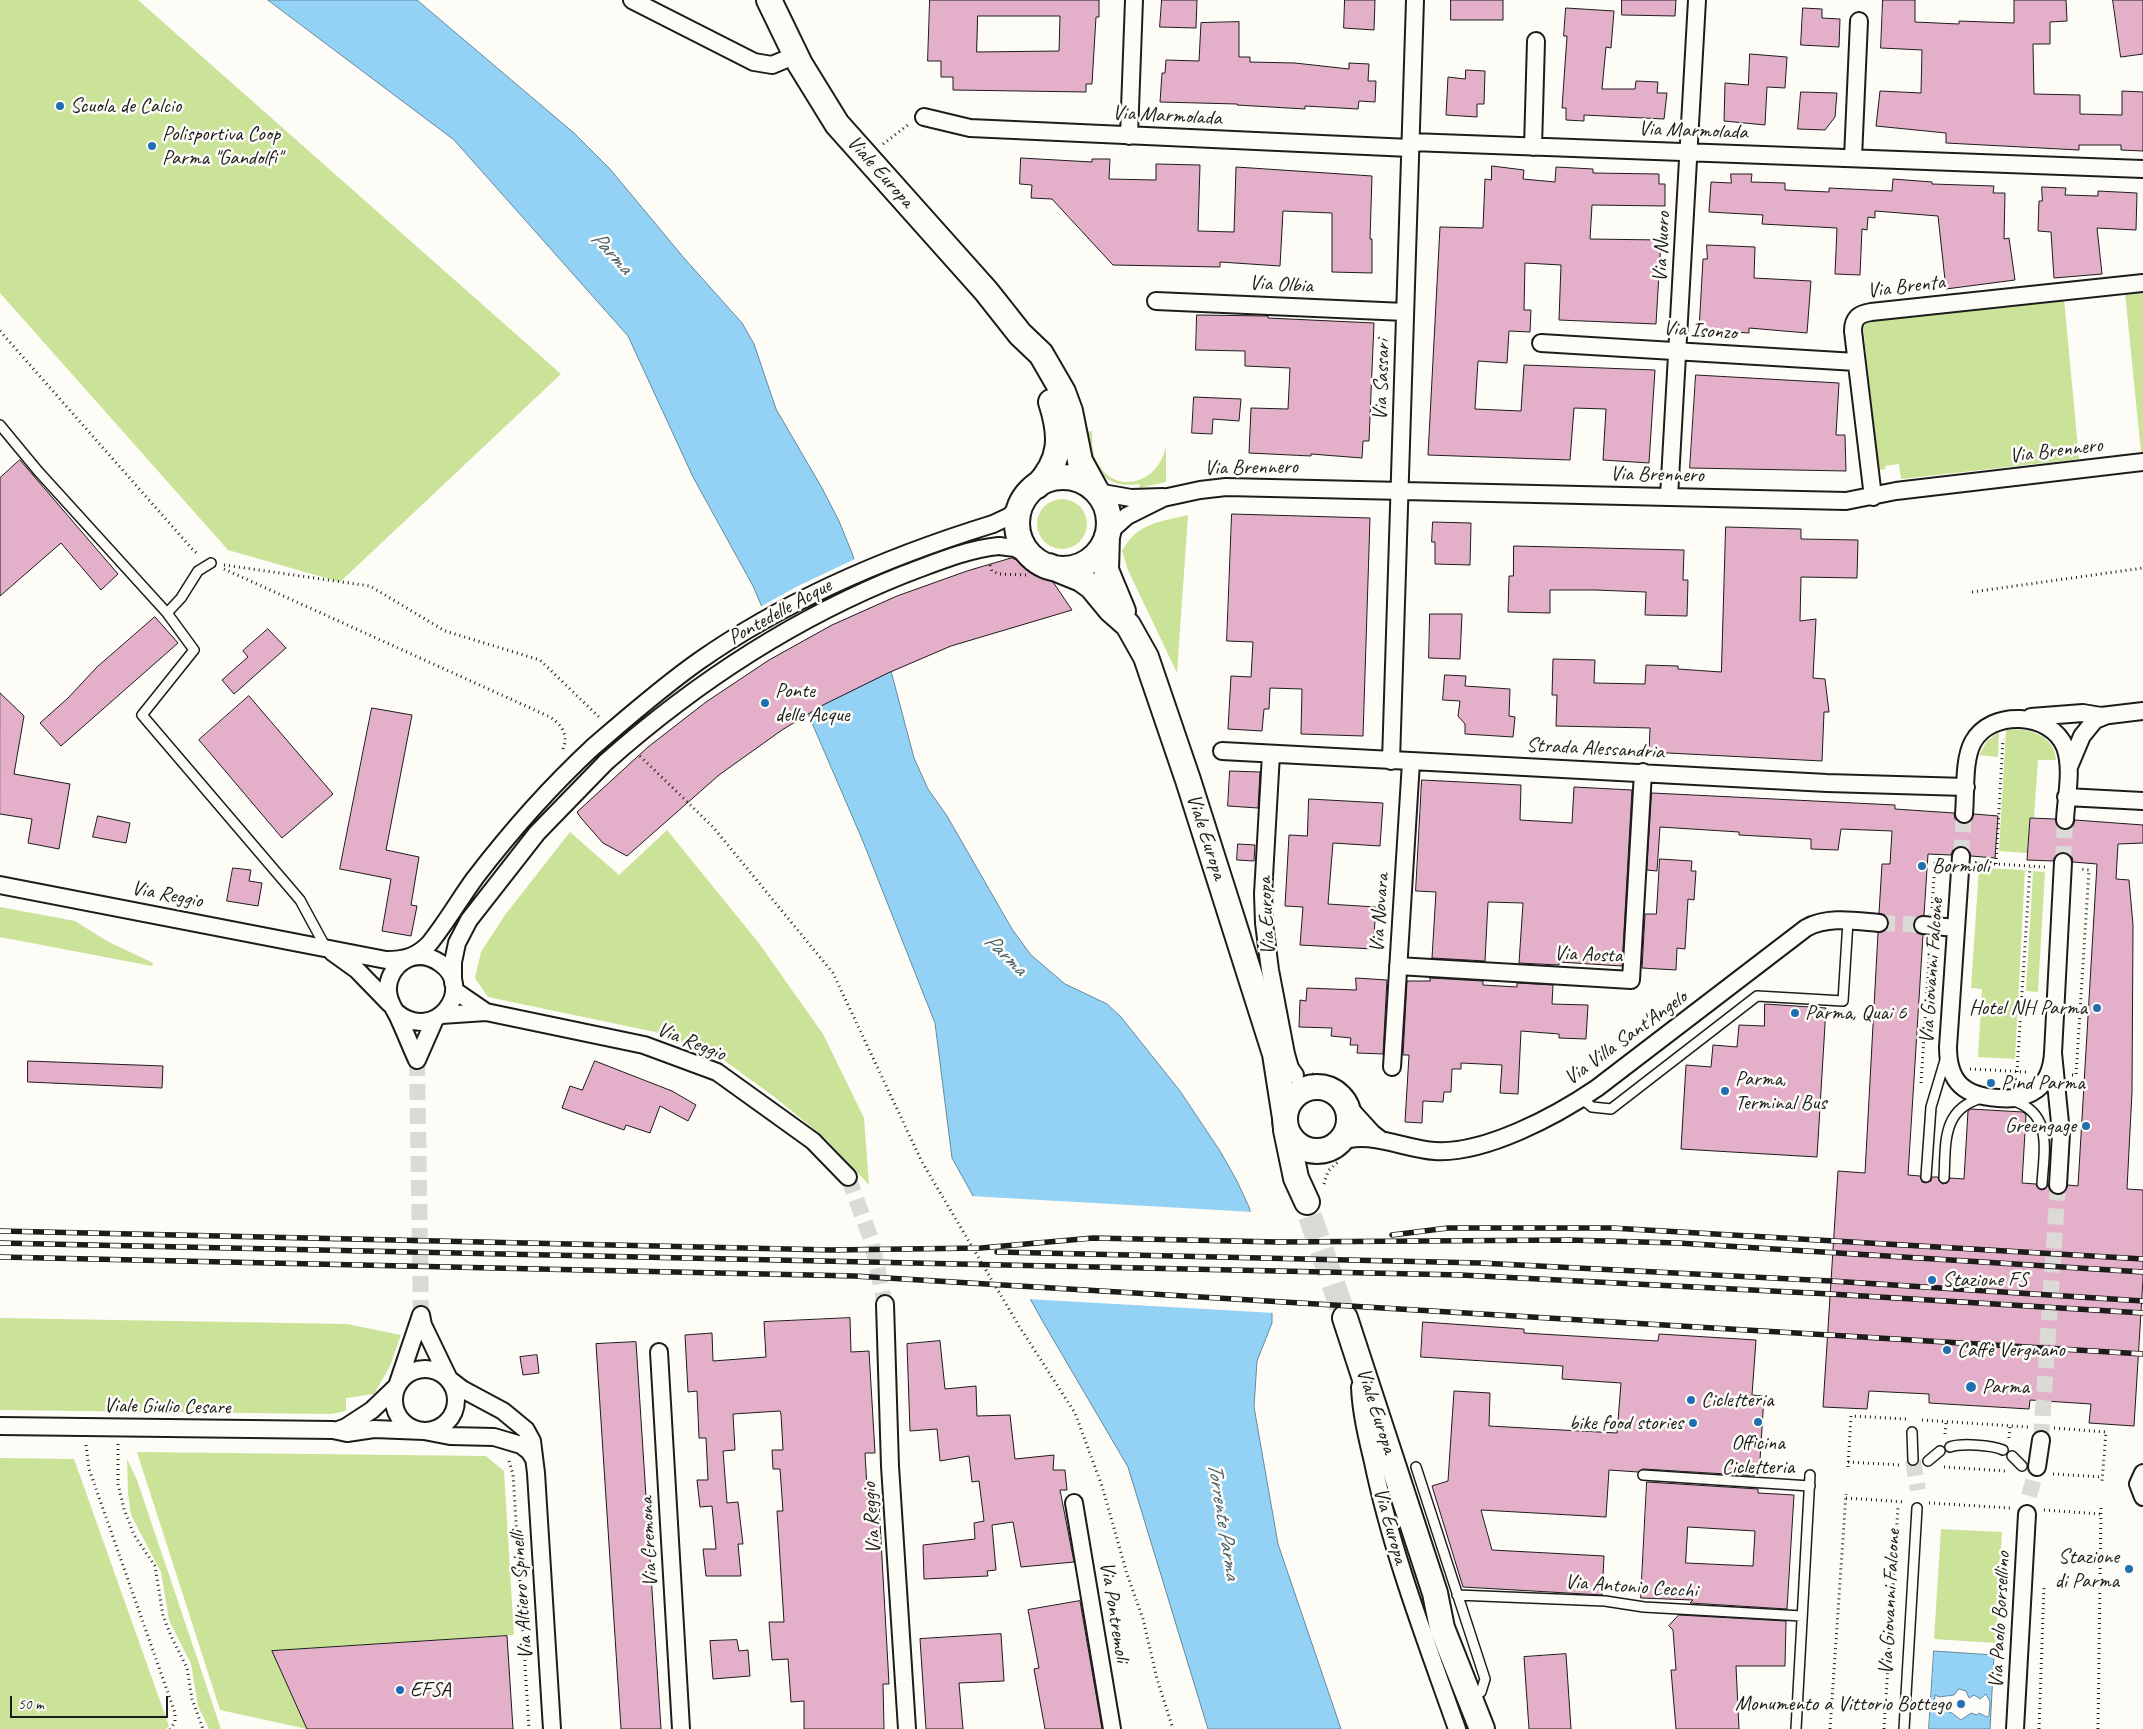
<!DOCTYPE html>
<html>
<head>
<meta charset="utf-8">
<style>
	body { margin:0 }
	#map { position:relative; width:2143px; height:1729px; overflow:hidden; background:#fdfcf7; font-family:Caveat,sans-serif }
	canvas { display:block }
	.scale { position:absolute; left:10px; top:1696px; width:158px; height:22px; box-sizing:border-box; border:2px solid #1c1c1c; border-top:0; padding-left:6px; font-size:15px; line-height:18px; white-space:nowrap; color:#1c1c1c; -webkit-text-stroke:4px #fdfcf7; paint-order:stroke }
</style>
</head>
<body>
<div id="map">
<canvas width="2143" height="1729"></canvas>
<div class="scale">50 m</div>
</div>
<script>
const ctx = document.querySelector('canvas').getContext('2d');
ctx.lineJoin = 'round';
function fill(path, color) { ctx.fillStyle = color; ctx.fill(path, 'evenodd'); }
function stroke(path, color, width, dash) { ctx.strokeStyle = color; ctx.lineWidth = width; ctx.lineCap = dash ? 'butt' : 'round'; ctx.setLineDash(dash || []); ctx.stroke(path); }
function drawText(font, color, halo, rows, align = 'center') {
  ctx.font = font + ' Caveat,sans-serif'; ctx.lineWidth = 5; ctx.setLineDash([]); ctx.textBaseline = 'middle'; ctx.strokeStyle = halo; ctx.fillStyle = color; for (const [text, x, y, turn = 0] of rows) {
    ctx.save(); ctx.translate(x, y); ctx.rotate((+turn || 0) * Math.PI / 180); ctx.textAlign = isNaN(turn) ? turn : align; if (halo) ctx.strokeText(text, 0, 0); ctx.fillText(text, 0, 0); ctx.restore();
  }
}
fill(new Path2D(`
	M0,0h138l423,374 -221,208 -112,-32 -228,-257z
	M2143,291v161h-2l-16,-159z
	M2064,299l15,160 -178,20 -2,-15 -14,2 1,3 -7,1 -16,-144 9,-6z
	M1092,431c0,8 0,17 2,24 15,42 64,32 72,-9v36l-26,6 -1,-4c-38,6 -46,-20 -53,-52z
	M1037 524a25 25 0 1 1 50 0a25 25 0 1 1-50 0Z
	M1188,515l-11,158 -49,-103 -6,-19c15,-28 37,-29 66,-36z
	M2006,730c22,-3 49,5 50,30h-18l-4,58h-4l-3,35 -28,-2z
	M1999,732l-1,25 -19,-2 8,-14z
	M667,830l91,112 65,92 41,84 5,67 -43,-46 -49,-40 -60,-44 -62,-23 -167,-35 -13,-19 6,-26 24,-37 65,-83 49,43z
	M1979,868l46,2 -10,189 -37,-2 4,-68 -11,-1z
	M2033,871l12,1 -7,120 -12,-1z
	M0,907l75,14 32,20 46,22 -1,3 -152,-29z
	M0,1318l347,6 54,11 -11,31 -16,28 -28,4v13l-15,3 -331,-4z
	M137,1452l349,4 18,15 10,164 -242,16 35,78 -87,-19z
	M0,1458l74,1 95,267 -3,3h-166z
	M127,1459l10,21 84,249h-12l-11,-23 -7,-42 -22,-44 -8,-48 -30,-57 -3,-21z
	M1941,1529l61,3 -6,111 -62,-4z`), '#cae399');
const water = new Path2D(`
	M268,0h149l157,133 36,36 74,89 58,65 12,21 22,65 46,79 17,33 13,32 35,103 27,102 14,31 19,27 65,113 19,26 34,29 42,20 14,13 59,74 40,60 17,30 12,26 23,91v25l-15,38 -3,46 24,137 63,185h-133l-80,-262 -85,-145 -91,-164 -17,-135 -73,-184 -109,-253 -60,-109 -65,-141 -174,-196z
	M1934,1651l60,4 -4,74h-61zM1959,1689l7,2 3,7 5,-3 6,4 6,-5 4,8 -1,14 -2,1 -8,-4 -2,2 -6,-2 -10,7 -9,-7 -8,-2 -10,1 1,-17 4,2 15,-2z`);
fill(water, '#94d2f5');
stroke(water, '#64899e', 1);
fill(new Path2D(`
	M857,558l16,48 -93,48 -20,-47 36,-20z
	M970,1196l283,16 17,61 5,25v15l-248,-14z`), '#fdfcf7');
const building = new Path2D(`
	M930,0h169v17h-3l-4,67h-6v8l-133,-2v-13h-12v-16h-13zM978,16h82l-1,35 -82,1z
	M1162,0h35l-1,28 -36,-1z
	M1345,0h30l-1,30 -30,-2z
	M1451,0h52v20h-52z
	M1622,0h54l-1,16 -53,-1z
	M1883,0h32v22l44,2v-3l55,2v-23h52l1,21 -17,1v22h-17l1,50 46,1v19l42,1v-24l21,1v59l-22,-1v-5h-42v5l-133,-7v-10l-70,-7 4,-35 41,2 1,-43 -41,-2z
	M2113,0h30v54l-22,3z
	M1566,8l48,3 -3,37 -5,-1 -4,42h33l1,-8 22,1 -1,11h10l-3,26 -80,-4v6l-18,-1v-12h-4l5,-72h-3z
	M1803,8l19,1v9l18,1 -1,28 -38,-2z
	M1239,22v35h11v5l45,1 54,6v-6l20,1 -1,17h8l-1,21 -16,-1 -1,8 -53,-3v3l-68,-4v-1l-77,-2 2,-29h3l1,-13 33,1 2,-38z
	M1750,54l37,3 -2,31 -18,-1 -2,38 -41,-4 1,-38 23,2z
	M1466,70l19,1 -1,33h-7v13l-31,-2 2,-38 17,2z
	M1801,92l36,1 -2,24 -10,13 -27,-1z
	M1021,158l71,4v-3h18l-1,20 47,1v-16l44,1 -2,66 36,1 2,-65 136,9 -2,63h2v34l-40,-1v-59l-49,-2 -3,55 -60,-4v5l-107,-2 -61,-66 -21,-1 1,-13 -12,-1z
	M1492,166l32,4 -1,9 32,3 1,-15 37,2v4l66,1v10h6v22l-73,-1 -2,34 71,1 -5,84 -97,-4 2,-55 -36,-2 -1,47h7l-1,22 -21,-1 -2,32 -29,-2 -3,48 46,2 3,-46 131,5 -6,93 -46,-3 3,-51 -32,-1 -4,52 -142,-5 12,-228 43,1 2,-49 6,1z
	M1731,174h21l-1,8 34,1v7l44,2v-4l63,3 1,-12 39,3v2l62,2 -1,7h12l-1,46 5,-1 6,42 -69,9 -8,-73 -63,-5v7l-7,-1 -1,13 -5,-1 -2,46 -25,-1 2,-46 -75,-4 1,-9 -54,-3 2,-30 20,1z
	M2042,187l24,1 -1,7 33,1v-5l39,2 -1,37 -39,-2 5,46 -48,4 -3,-46 -13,-1 1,-30h3z
	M1707,245l48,2 -1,31 57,3 -4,52 -58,-5v5l-50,-3 4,-71h4z
	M1197,315l71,1v2l106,5 -5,118h-6l-1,17 -51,-4v2l-62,-3 2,-45 37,1 2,-41 -45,-2v-15l-49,-1z
	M1696,375l143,8 -3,52h9l1,36 -156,-3z
	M1194,397l47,2 -2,22 -26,-2 -1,15 -20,-1z
	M20,460l98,114 -17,16 -40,-47 -61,53v-118z
	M1232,514l138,4 -7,218 -62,-2 1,-45 -32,-1 -1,21h-5l-2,22 -34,-2 3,-53 20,1 2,-35 -26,-1z
	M1433,522l38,1 -1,42 -35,-1v-22h-3z
	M1726,527l75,2v10l57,1 -1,38 -56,-1 -1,44 16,-2 -3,59 12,1 4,33h-5l-2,49 -173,-9 1,-24 -94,-2 1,-31h-5l1,-36 42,1 -1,23 51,1 1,-19 32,1v3l43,3z
	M1514,546l170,4 -1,30h5l-1,36 -42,-1 1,-23 -51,-2h-45v23l-42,-1 1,-36h4z
	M1012,558l15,7h8l3,10 15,7 19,28 -121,36 -63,27 -65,32 -41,25 -63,45 -92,81 -24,-13 -22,-25 -4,-6 71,-65 58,-45 63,-42 63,-35 65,-29 70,-25z
	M1430,614h32l-2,45 -31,-1z
	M155,617l23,26 -117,103 -21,-23 28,-25 29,-31z
	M268,629l18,19 -52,46 -12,-14 26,-23 -5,-6z
	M1445,675l21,1 -1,10 45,3 -1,27 6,1 -2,20 -48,-3v-10l-7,-8 2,-15 -17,-1z
	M0,693l24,23 -10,58 56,10 -11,65 -31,-6 4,-24 -32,-5z
	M249,696l84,98 -51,44 -83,-98z
	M372,708l40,7 -26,135 33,7 -8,48 6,1 -6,30 -29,-5 9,-52 -51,-10z
	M1230,771l30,1 -2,36 -30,-2z
	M1422,780l99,5 -1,35 52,3 2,-36 58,3 -10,176 -63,-4v3l-40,-2 4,-60 -35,-1 -3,59 -53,-3 4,-66 -20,-1z
	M1652,793l243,12v4l59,4 1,6 8,5 6,-1 5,-9 24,2 -3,42 -24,-2 -4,-8 -6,-2 -8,4 -2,5 -23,-1 -4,61 -9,4 -2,6 4,8 6,2 -15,240 12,1 2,6 4,1 5,-2 1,-4h6l1,4 4,3 4,-1 3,-5 14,1 4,-68 3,-2 52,3 3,3 -4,68 14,1 1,3 4,3 4,-1 3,-4 4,8 5,2 6,-1 5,-9 10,1 19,-322 -24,-2 -1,-5 -8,-5 -6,1 -5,8 -26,-1 3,-42 25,1 4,9 6,2 8,-4 2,-6 68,5v18l-25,1 -2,35 13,1 4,45 -1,167 -5,97 16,1v89l-9,147 -45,-3 2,-19 -61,-4 -1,9 -100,-6v-9l-60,-3 -2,18 -44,-2 15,-236 27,2 13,-240 9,-4 2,-6 -4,-8 -6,-2 3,-49h8l2,-33 -51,-2 -3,21 -27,-1v-10l-72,-4v-3l-79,-5 -3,44 -10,-1z
	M1309,799l74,4 -3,43 -47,-3 -5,61 48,3 -3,42 -73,-4 3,-38 -18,-1 4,-71 18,1z
	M98,816l32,7 -4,20 -33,-6z
	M1238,844l17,1 -1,16 -17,-1z
	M1660,859l32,2 -1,10h5l-2,29 -6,-1 -3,50 -8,-1 -1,22 -34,-2 3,-54h11z
	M233,868l18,2 -2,11 13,2 -4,23 -31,-5z
	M1356,978l31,2 -4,74 -26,-1 1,-8h-8l1,-7 -20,-2 1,-8 -33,-1 1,-27 6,1 1,-13 49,2z
	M1430,978l53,3v4l34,2v-4l36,2 -1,19 36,1 -2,34 -27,-1v-4l-38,-3 -3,63 -18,-1 2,-28 -41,-2v6h-9l-1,23h-7l-1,10 -20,-1 -1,22 -17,-1 4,-67h-6l4,-74h23z
	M1765,1004l61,4 -9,149 -136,-8 5,-84 25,2 2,-22 24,2 2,-22 25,1z
	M28,1061l135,5 -1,22 -134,-6z
	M595,1061l77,30 24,14 -8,16 -28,-15 -10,27 -24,-8 -2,5 -62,-22 8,-22 12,4z
	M850,1318l1,34 18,-1 6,102h-10l3,52 11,-1 10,180h-6l1,45h-80v-28l-13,1 -3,-43 -16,1 -3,-38h15l-7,-111h6l-3,-42h-7l-1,-19h11l-2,-36 -1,-3 -47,3 2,36 -12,1 4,52 11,-1 5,42h-5l3,32h-35l-3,-27h13l-4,-43 -12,1 -3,-27h11l-2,-42h-7l-2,-47 -9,1 -3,-57 27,-2 1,28 53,-4 -2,-35z
	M1423,1322l101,7v4l134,8 1,-7 97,6 -4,55 12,1 -5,80 -116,-7 -5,3 -29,-2 -3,47 -125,-7 11,40 112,6 -2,39 -139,-8 -31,-101 16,-5 6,-90 36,2 -1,33 128,7 4,-50 -59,-4 1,-13 -142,-9z
	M940,1341l5,48 31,-3 1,30 33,-1 5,44 39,-4 -1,15h12l2,20h-7l14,72 -53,5 -8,-45 -21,3 4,45 -9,1 1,5 -64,3 -1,-34 52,-6 -1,-16 10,-2 -5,-40 -7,1 -3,-26 -29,5 -3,-32 -27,2 -3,-87z
	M636,1342l25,387h-40l-25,-385z
	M537,1355l2,18 -16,2 -3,-18z
	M1647,1482l111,7v4l36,2 -7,114 -97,-6 3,-3 -52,-2zM1688,1527l67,4 -2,35 -67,-3z
	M1080,1601l22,128h-57l-11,-60 5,-1 -11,-58z
	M1679,1615l107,6 -1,45h-49l3,63h-63l-5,-59h5l-3,-40 -4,-4z
	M1001,1634l3,47 -45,2 4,46h-37l-6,-90z
	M507,1636l6,93h-206l-35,-78z
	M737,1640l2,11 9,-1 2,26 -37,3 -3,-38z
	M1566,1654l5,75h-42l-5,-72z`);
fill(building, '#e4afc8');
stroke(building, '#1c1c1c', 1);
stroke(new Path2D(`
	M1961,856l3,-42
	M2063,862l2,-42
	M1879,923l44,2
	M417,1060l4,255
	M848,1177l23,62 14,65
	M2041,1440l17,-255
	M1913,1460l5,30
	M2029,1496l8,-29`), '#dbdad6', 16, [16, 8]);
stroke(new Path2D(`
	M1310,1216l35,102`), '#dbdad6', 24, [24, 12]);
const lane = new Path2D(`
	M0,425l38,46 129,142
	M211,563l-13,8 -17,27 -14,15 27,37 -52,65 158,185 26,48
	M1581,1098l11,9 19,2 146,-113 86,5 5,-80
	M2014,1101c39,13 30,50 28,83
	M1926,1177l5,-70 15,-50
	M1944,1178c2,-34 -3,-69 38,-80
	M1912,1432l1,28
	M1950,1447c11,-4 42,-2 53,3
	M2012,1456l10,10
	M1928,1461l12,-10
	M1416,1467l69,212 -4,13
	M1643,1475l167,11
	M1457,1595l148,6 39,6 158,9
	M1796,1729l14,-254
	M1904,1729l13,-221`);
const street = new Path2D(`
	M632,0l122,62 18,3 24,-10
	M924,117l46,11 440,20
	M1129,136l5,-136
	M1411,142l732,27
	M1533,147l3,-106
	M1853,158l6,-137
	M1156,301l249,11
	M1541,343l315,19
	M1097,492l34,6 32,-1
	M1669,497l28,-497
	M1873,497l-20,-166c0,-13 6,-17 18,-19l272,-29
	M993,524l17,-8 11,-12
	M1108,533l19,-17 36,-18 37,-8 26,-3 620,14 50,-10 247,-29
	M999,546l16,2 16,8
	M2031,717l52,-4 18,3 42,-5
	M1222,751l605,32 139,4
	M1271,754l-8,140 1,29 6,47 16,84 4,14 5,7
	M1391,761l24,-761
	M2069,767l13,-31 13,-16 10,-4
	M2066,797l77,4
	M1964,814c2,-21 -1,-54 9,-72 18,-33 78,-30 92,5 8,22 1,51 0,73
	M1961,856l-13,191c0,35 16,49 50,51 32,3 53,-11 55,-45
	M0,885l386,75c19,0 30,-3 43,-16 17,-21 30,-44 46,-66 36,-47 75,-91 118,-131
	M1923,925l33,3
	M332,952l25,18 33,34
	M1398,966l233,14 12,-208
	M453,983v-21l4,-19 12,-23 68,-87 69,-71
	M454,990l32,22
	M396,1012c39,33 81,-24 44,-49 -10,-7 -22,-9 -33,-4 -14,7 -22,23 -18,38 2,9 8,16 11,24 6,13 11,26 17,39
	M441,1015l45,-3 158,33 73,27 96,69 35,36
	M417,1060l18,-41
	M1392,1067l19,-305
	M1342,1100l30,33 9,7
	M1337,1143c31,-14 66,6 98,8 50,3 121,-35 162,-63l209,-160c22,-12 49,-7 73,-5
	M2058,1185l3,-52 -8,-80 10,-191
	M885,1304l5,162 17,263
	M421,1315l2,10 26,54 13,10 41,22 23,19 6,11 4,32 16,256
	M659,1352l22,377
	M394 1400a31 31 0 1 1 62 0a31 31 0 1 1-62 0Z
	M1360,1387c1,25 7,50 13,75 19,91 53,179 84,267
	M0,1426l333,4 14,3 27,-4 50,2 26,5 44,1 27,8 8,6 5,8
	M338,1430l8,-3 26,-17 25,-24 24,-71
	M2037,1467l4,-27
	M2143,1473l-5,11 5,13
	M1074,1503l38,226
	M2015,1729l12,-215`);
const secondary = new Path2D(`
	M769,0l31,64 37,60 149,167 34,43 21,20 22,38 7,19 10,50 17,31
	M1017 523a46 46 0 1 1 92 0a46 46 0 1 1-92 0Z
	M1037,486c25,-26 25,-50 14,-84
	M1107,536l-1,34 17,41
	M1049,566l32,13 11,8 19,23 17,15 18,32 42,123 87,274 10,64
	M1285 1119a32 32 0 1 1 64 0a32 32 0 1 1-64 0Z
	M1286,1130l10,48 11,24
	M1345,1318l90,275 7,35 40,101`);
stroke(lane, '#1c1c1c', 12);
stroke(street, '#1c1c1c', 20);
stroke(secondary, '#1c1c1c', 28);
stroke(new Path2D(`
	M883,144l25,-19
	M0,331l193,219 6,5
	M224,565l146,21 75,45 95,29 59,57
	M990,565l2,6 7,3 27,1
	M224,569l326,148c11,7 19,18 13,32
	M1972,592l171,-24
	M640,756l73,71 120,146 89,189 97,164 56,87 27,73 25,88 16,45 14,60 16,50
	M1979,863l66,4
	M1996,864l7,-125
	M1932,908l3,-47h7
	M1970,1069l57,3
	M2017,1072l13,-205
	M1312,1074l27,8
	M2072,1075h4l13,-205 -9,-1
	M1921,1083l9,-139
	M1324,1184l4,-13 11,-10
	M1922,1420l106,7
	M2054,1428l52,4 -4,50
	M1945,1434l1,-12
	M2009,1438l1,-12
	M118,1444v40l6,25 10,26 21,31 8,50 8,20 16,32 5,31 11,30
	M86,1445l3,24 86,244v9l-5,7
	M509,1461l4,13 16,255
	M1848,1462l52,3
	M1848,1467l3,-51 55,3
	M1944,1467l61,4
	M2053,1474l50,3
	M1846,1498l59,4
	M1929,1503l81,5
	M2044,1510l56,4
	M1830,1729l16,-235
	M1884,1729l14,-222
	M2039,1729l5,-143
	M2098,1729l3,-221`), '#1c1c1c', 3, [1, 4]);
stroke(lane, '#fdfcf7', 9);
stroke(street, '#fdfcf7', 16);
stroke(secondary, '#fdfcf7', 24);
const rail = new Path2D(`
	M0,1231l831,19 150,-2 112,-10 185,4 291,-2 109,3 465,29
	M1392,1235l56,-7h164l531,31
	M0,1243l1461,32 369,19 313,19
	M997,1252l483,11 351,18 312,20
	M0,1257l854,19 1289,78`);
stroke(rail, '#1c1c1c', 5.5);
stroke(rail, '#fdfcf7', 4, [11]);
const streetBridge = new Path2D(`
	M593,747c35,-30 69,-60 106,-86 90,-63 190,-105 294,-137
	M606,762c89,-79 188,-144 299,-188 30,-11 62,-25 94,-28`);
stroke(streetBridge, '#1c1c1c', 20, []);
stroke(streetBridge, '#fdfcf7', 16);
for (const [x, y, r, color] of [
	[60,106,5,"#1f6fb2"],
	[152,146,5,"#1f6fb2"],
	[765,703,5,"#1f6fb2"],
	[1922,866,5,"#1f6fb2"],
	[2097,1008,5,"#1f6fb2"],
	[1795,1013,5,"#1f6fb2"],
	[1991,1083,5,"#1f6fb2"],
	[1725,1091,5,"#1f6fb2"],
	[2086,1126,5,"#1f6fb2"],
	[1932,1280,5,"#1f6fb2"],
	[1947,1350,5,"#1f6fb2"],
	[1971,1387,6,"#1f6fb2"],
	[1691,1400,5,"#1f6fb2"],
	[1758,1422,5,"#1f6fb2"],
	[1693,1423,5,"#1f6fb2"],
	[2129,1569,5,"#1f6fb2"],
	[400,1690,5,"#1f6fb2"],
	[1961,1704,5,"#1f6fb2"]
]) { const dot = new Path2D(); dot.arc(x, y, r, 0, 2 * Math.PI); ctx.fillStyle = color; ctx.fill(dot); stroke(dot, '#fdfcf7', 2); }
drawText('21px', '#1c1c1c', '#fdfcf7', [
	["Scuola de Calcio",70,106],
	["Polisportiva Coop",162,134],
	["Parma \"Gandolfi\"",162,158],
	["Ponte",775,691],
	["delle Acque",775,715],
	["Bormioli",1932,866],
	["Hotel NH Parma",2087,1008,"right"],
	["Parma, Quai 6",1805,1013],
	["Parma,",1735,1079],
	["Terminal Bus",1735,1103],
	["Pind Parma",2001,1083],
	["Greengage",2076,1126,"right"],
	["Stazione FS",1942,1280],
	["Caffè Vergnano",1957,1350],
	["Parma",1982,1387],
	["Cicletteria",1701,1400],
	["bike food stories",1683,1423,"right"],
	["Officina",1758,1443,"center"],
	["Cicletteria",1758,1467,"center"],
	["Stazione",2119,1557,"right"],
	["di Parma",2119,1581,"right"],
	["EFSA",410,1690],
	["Monumento a Vittorio Bottego",1951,1704,"right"]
], 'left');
drawText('21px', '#1c1c1c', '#fdfcf7', [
	["Via Marmolada",1167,116,3],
	["Via Marmolada",1693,131,2],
	["Viale Europa",880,172,48],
	["Via Nuoro",1662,247,-87],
	["Via Olbia",1281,285,3],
	["Via Brenta",1906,287,-7],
	["Via Isonzo",1700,331,4],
	["Via Sassari",1382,380,-88],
	["Via Brennero",2056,451,-7],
	["Via Brennero",1251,468,-1],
	["Via Brennero",1657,475,1],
	["Pontedelle Acque",780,612,-29],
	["Strada Alessandria",1595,749,3],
	["Viale Europa",1206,837,72],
	["Via Reggio",167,895,11],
	["Via Novara",1380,913,-86],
	["Via Europa",1267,916,-93],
	["Via Aosta",1588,955,2],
	["Via Giovanni Falcone",1932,971,-86],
	["Via Villa Sant'Angelo",1626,1038,-36],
	["Via Reggio",691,1042,22],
	["Viale Giulio Cesare",167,1407,1],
	["Viale Europa",1376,1411,72],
	["Via Reggio",872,1518,-94],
	["Via Europa",1390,1526,74],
	["Via Cremona",649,1542,-93],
	["Via Antonio Cecchi",1631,1587,4],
	["Via Altiero Spinelli",522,1595,-94],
	["Via Giovanni Falcone",1890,1602,-87],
	["Via Pontremoli",1114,1612,81],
	["Via Paolo Borsellino",2000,1620,-87]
]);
drawText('italic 22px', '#465c68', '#fdfcf7', [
	["Parma",611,253,47],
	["Parma",1005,955,44],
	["Torrente Parma",1223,1521,81]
]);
</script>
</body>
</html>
